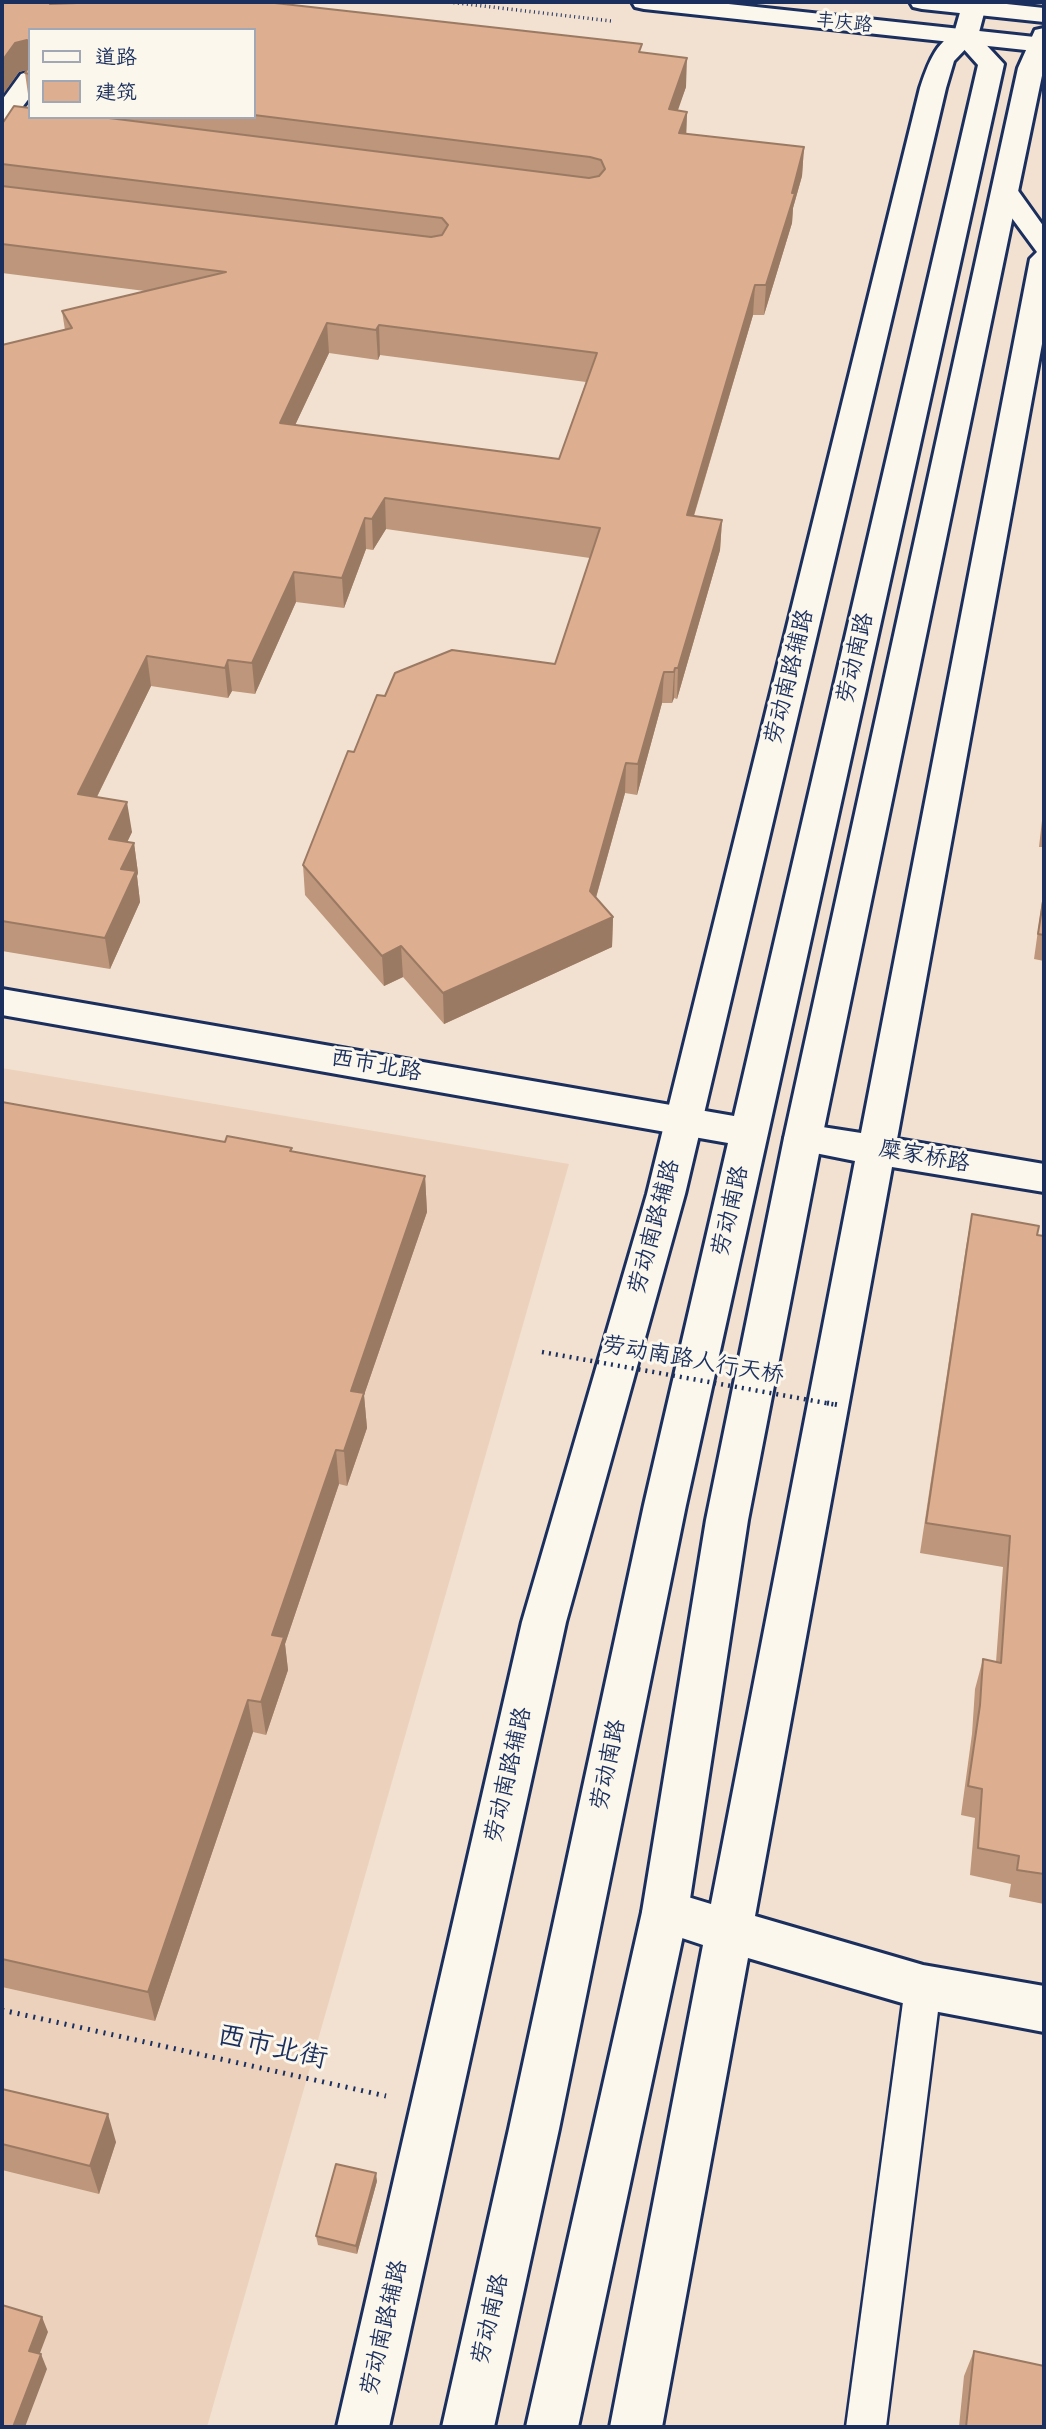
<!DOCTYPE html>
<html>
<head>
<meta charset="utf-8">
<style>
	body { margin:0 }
	#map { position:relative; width:1046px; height:2429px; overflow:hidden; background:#f2e1d0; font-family:Mynerve,"LXGW WenKai TC",sans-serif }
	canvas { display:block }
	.frame { position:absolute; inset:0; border:4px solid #1b2f5e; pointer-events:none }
	.legend { position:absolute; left:28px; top:28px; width:228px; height:91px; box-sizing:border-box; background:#fbf7ec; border:2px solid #a1a7b3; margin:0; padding:9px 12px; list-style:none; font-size:21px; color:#1b2f5e }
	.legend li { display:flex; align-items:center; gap:14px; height:35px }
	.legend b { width:35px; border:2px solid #a1a7b3 }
</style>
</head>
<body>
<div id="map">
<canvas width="1046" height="2429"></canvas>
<div class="frame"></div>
<ul class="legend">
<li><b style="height:9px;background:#fbf7ec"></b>道路</li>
<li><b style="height:19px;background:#ddae8f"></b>建筑</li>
</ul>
</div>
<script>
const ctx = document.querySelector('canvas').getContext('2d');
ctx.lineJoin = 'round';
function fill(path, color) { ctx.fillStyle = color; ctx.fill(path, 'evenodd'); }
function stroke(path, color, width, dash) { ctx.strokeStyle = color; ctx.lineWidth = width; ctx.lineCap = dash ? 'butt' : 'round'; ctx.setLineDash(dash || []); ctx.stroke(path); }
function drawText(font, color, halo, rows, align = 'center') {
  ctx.font = font + ' Mynerve,"LXGW WenKai TC",sans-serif'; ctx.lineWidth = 6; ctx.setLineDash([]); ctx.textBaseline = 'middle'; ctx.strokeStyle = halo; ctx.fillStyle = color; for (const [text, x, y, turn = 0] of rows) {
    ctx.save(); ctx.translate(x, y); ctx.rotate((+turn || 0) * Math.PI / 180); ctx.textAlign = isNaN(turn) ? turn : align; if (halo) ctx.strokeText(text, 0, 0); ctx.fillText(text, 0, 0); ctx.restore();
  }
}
fill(new Path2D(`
	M2,1068l567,96 -362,1263h-205z`), '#ecd2bc');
const lane = new Path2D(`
	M923,1970l13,5 5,12 -55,440h-40l59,-440 5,-12z`);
const street = new Path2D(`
	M965,30l9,2 3,5 -23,24 -8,27 -261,1106 -119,428 -177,805h-52l185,-805 125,-428 273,-1106c8,-24 17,-52 45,-58z
	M30,71v26l-19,25 -9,3v-25l19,-26z
	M1005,183l9,2 30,42v106l-147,806 147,25v28l-152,-25 -137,749 168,49 121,21v46l-121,-23 -175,-51 -86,469h-52l93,-482 -54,-18 -7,-15 7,-15 16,-7 46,14 144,-743 -65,-13 -6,-10 6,-10 13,-4 58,9 169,-874 7,-7 -45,-61 4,-6z`);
const secondary = new Path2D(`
	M963,2h24l-9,34 26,28 -318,1441 -127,624 -65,298h-52l67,-298 135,-624 84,-362 -726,-128v-26l732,127 244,-1051 -25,-28z
	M1044,28v38l-222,1072 -74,382 -60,392 -110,515h-52l116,-515 64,-392 78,-382 234,-1070 17,-38z`);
const primary = new Path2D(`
	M632,2h78l334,36v14l-400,-43 -9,-2z
	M910,2h78l56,6v14l-122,-13 -9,-2z`);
stroke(lane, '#1b2f5e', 5);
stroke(street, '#1b2f5e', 6);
stroke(secondary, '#1b2f5e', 6);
stroke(primary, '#1b2f5e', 6);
stroke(new Path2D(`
	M449,2l162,19`), '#1b2f5e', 3.5, [1, 3.5]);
stroke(new Path2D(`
	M2,2010l384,86`), '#1b2f5e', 5, [2, 6]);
fill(lane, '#fbf7ec');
fill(street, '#fbf7ec');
fill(secondary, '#fbf7ec');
fill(primary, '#fbf7ec');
stroke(new Path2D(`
	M542,1352l295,53`), '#1b2f5e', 4.5, [2, 5]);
stroke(new Path2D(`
	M827,1403l12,2`), '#1b2f5e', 5, [2, 6]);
fill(new Path2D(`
	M2,2h65v1l575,50 44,34 -9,23 10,2 -1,22 118,13 -2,29 -9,32 -1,15 -28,92h-11l-59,201 28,4 -2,30 -43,149 -3,-1 -2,5h-10l-25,92 -12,-2 -29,105 17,19 -1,30 -168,77 -41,-47 -19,9 -79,-91 -2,-30 51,-113 31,-56 170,-32 35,-106 -204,-29 -13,21 -7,-1 -22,59 -48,-6 -41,92 -23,-3 -4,7 -77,-12 -54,111 35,35 -5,10 7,1 4,30 -1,3 3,26 -30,67 -108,-18v-606l63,-15 -3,-19 83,-20 -143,-18v-149l28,-16 -5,-35 2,-3 -8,2zM30,30h224v87h-224zM329,353l49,7 2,-5 206,27 -27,77 -264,-34z
	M1044,803v44h-5z
	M1044,887v74l-10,-2z
	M2,1102l223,40 67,6v4l133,24 2,36 -63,183 3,33 -20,58 -8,-2 -54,160 3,26 -22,65 -13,-3 -98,289 -153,-34z
	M972,1214l65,21 7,1v668l-35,-7 2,-13 -41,-9 5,-57 -14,-3 11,-81 3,-45 8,-30 13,3 7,-95 -83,-14 46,-306z
	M2,2089l114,53 -17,52 -97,-24z
	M377,2181l-20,73 -39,-9 -2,-9z
	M974,2351l70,76h-85l5,-51z`), '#be967b');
fill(new Path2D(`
	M48,2h19l1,6 -16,20z
	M27,40l3,29 -11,3 -17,24v-35l13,-18z
	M687,58l-1,29 -18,52 1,-30z
	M687,112l-1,29 -7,-8z
	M804,147l-2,29 -9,32 -1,15 -28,92 2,-30z
	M755,285l-2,30 -68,230 2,-30z
	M327,323l2,30 -47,100 -2,-30z
	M379,325l1,30 -2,5 -2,-30z
	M385,498l1,31 -13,21 -1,-31z
	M365,518l1,31 -22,59 -2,-30z
	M722,520l-2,30 -43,149 1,-31z
	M294,572l2,30 -41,92 -3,-31z
	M147,656l4,30 -68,139 -5,-31z
	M228,660l4,31 -4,7 -3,-30z
	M675,668l-1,30 -2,5 2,-31z
	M664,672l-2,31 -25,92 1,-31z
	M626,763l-1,30 -36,129 1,-31z
	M127,802l5,30 -18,38 -5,-31z
	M134,843l4,30 -1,3 3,26 -30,67 -5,-31 16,-69z
	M613,917l-1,30 -168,77 -1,-31z
	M401,946l2,31 -19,9 -2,-30z
	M425,1176l2,36 -63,183 3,33 -20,58 -3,-35 7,-60z
	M336,1450l3,34 -54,160 3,26 -22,65 -5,-33 11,-67z
	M248,1700l5,32 -98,289 -7,-29z
	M108,2114l8,28 -17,52 -9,-28z
	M376,2173l1,8 -20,73 -1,-8z
	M42,2317l6,15 -13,34 -6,-15z
	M41,2354l6,15 -22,58h-12z`), '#9b7a64');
const building = new Path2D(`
	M2,2h47l1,2 27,-1 1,-1h188l376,42 -3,8 48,6 -18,51 18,3 -8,21 125,14 -12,46h3l-29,92h-11l-68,230 35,5 -44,148h-3l-1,4h-10l-26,92 -12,-1 -36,128 23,26 -170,76 -42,-47 -19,10 -79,-91 45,-114 6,1 23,-57 8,1 10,-23 57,-23 103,14 45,-136 -215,-30 -13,21 -7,-1 -23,60 -48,-6 -42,91 -24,-3 -3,8 -78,-12 -69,138 49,8 -18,37 25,4 -13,26 15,2 -31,67 -103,-17v-576l70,-17 -10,-17 164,-39 -224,-28v-58l429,51 11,-2 6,-10 -6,-7 -440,-54v-40l12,-18 16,2v9h71l488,61 10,-2 6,-7 -4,-9 -11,-3 -336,-42v-85h-224v44l-5,-1 3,-5 -1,-28 -12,3 -13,18zM327,323l49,7 3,-5 218,28 -38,106 -279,-36z
	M1044,895v40l-6,-1z
	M2,1102l223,40 2,-6 65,12 -2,3 135,25 -74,215 13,2 -20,58 -8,-1 -64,185 12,2 -23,65 -13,-2 -100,292 -146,-33z
	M972,1214l67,12 -2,9 7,1v638l-27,-4 2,-14 -41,-8 4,-59 -14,-3 12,-81 3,-46 18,4 9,-127 -84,-13z
	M2,2089l106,25 -18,52 -88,-22z
	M336,2164l40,9 -20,73 -40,-10z
	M2,2305l40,12 -13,34 12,3 -28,73h-11z
	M974,2351l70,15v61h-78z`);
fill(building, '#ddae8f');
stroke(building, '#9b7a64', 2);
drawText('19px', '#1b2f5e', '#fbf7ec', [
	["丰庆路",844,24,6]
]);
drawText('23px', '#1b2f5e', '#fbf7ec', [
	["劳动南路",857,658,-77],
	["劳动南路辅路",791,677,-76],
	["西市北路",376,1067,10],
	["糜家桥路",924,1158,10],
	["劳动南路",732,1211,-77],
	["劳动南路辅路",656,1227,-75],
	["劳动南路人行天桥",693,1362,10],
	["劳动南路",610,1765,-78],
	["劳动南路辅路",510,1775,-77],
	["劳动南路",492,2319,-77],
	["劳动南路辅路",386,2328,-77]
]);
drawText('28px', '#1b2f5e', '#fbf7ec', [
	["西市北街",272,2049,13]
]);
</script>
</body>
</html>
